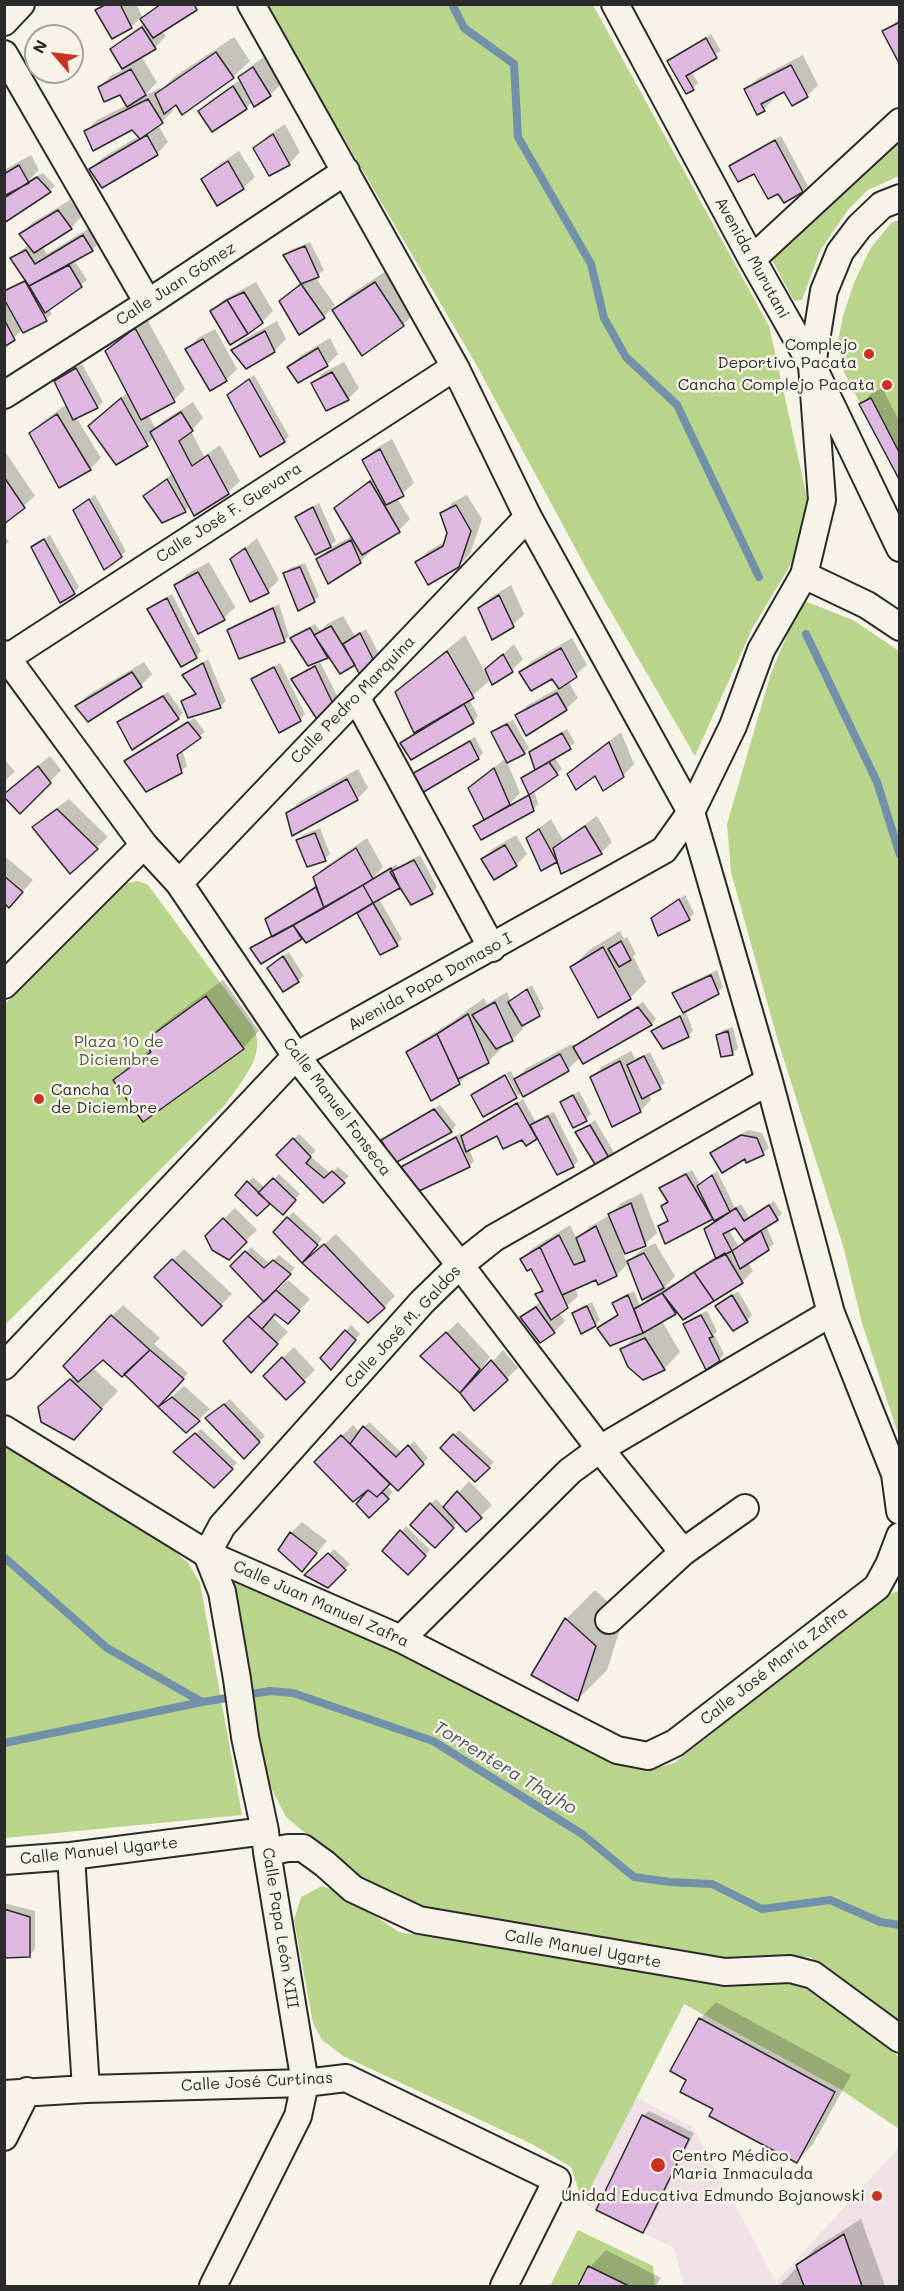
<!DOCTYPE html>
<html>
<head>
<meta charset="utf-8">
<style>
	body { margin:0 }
	#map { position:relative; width:904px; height:2291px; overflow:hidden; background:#f7f3e8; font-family:Mali,sans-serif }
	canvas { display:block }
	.frame { position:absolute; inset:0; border:6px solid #2b2b2b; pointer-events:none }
	.north { position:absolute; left:24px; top:24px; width:60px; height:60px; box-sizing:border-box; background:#f7f3e8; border:2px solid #a5a39c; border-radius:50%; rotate:298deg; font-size:16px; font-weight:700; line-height:24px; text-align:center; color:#2b2b2b }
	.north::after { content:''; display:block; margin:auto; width:21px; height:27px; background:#c8321e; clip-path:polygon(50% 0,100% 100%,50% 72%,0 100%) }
</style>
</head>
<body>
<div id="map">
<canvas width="904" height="2291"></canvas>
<div class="frame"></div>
<div class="north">N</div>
</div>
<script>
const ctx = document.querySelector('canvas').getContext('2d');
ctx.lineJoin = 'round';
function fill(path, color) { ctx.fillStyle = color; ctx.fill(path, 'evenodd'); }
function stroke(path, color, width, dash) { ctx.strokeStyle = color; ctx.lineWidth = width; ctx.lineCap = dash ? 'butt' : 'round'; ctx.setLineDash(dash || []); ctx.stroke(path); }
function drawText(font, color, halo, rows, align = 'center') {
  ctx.font = font + ' Mali,sans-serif'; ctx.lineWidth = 5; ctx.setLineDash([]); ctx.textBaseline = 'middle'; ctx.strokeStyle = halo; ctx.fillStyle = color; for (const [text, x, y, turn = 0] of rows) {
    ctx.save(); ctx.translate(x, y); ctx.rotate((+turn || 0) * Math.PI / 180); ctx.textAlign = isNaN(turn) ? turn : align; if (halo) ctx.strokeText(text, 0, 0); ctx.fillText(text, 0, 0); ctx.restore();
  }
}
fill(new Path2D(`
	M636,2097l57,30 83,155 123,-135v139h-215l-10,-38 -91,-45z`), '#f0e1e6');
fill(new Path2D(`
	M266,5h327l176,321 39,176 -17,62 -39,65 -57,127 -102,-175 -116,-215z
	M899,141v35l-31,14 -20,20 -28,41 -18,49 -8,1 -23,-43z
	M899,220v261l-58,-115 -3,-25 5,-25 11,-33 16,-34 21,-26z
	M802,600l51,20 46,31v786l-37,-114 -18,-74 -66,-208 -47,-169 -4,-48 44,-151z
	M138,881l10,4 105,142c15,27 -13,56 -28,78l-220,220v-321l113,-114 8,-7z
	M5,1447l163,98 20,18 12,20 42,232 -237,23z
	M233,1572l235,117 22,3 104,60 58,17 22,-6 218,-170 7,-2v431l-89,-65 -78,8 -320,-56 -57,-35 -69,-57 -24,-47z
	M322,1886l19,7 58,39 275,45 53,6 53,-3 24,5 20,12 75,60v72l-59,-40 -156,-85 -101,199 -12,-36 -39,-23 -189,-88 -21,-16 -9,-17 -19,-103 7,-23z
	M578,2230l75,36 2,20h-105z`), '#b9d58c');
fill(new Path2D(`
	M103,4h33l7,14 18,-14h39l-38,27 4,5 -11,12 -14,8 16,26 -14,15 17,-9 1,2 13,-13 60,-40 16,24 -17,16 -62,30 2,4 -15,14 10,17 -11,12 -55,32 -11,-17 11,-11 37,-22 -6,-8 -47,3 11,-11 30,-15 -6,-12 -22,-6 12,-11 13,-7 -12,-19 11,-12 22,-15 -4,-6 -10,10 -34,-16z
	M900,18v44l-16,-30z
	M711,34l10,17 -30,20 7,12 -5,5 -24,-27z
	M803,55l15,30 -11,11 -22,-6 -11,5 1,3 -11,11 -7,4 -11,-23 11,-11z
	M264,57l17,27 -11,11 -17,6 -7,7 -46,3 11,-11 30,-21 -1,-2 11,-11z
	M285,124l15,28 -11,12 -34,-16 11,-11z
	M781,136l27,50 -6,5 -23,1 -25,-20 -23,-6 5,-5z
	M239,151l16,26 -12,11 -25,16 -15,-25 11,-11z
	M31,155l8,15 -10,10 14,-7 12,13 -51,35v-51z
	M70,200l12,16 -11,12 -29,18 5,8 47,-29 9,14 -11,11 -18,10 13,20 -38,29 3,5 -6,5 -22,12 -1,-1 -19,15v-57l2,1 20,-10 -14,-21 17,-14 -8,-10 11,-11z
	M310,242l14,28 -9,7 20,28 -11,11 -24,17 -19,-32 21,-19 -17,-27 5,-5z
	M392,267l27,41 -16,17 -69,-15 17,-16z
	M256,282l17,29 -11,11 -50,-11 11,-11z
	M147,319l38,70 -11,11 -26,15 8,14 7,-8 30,-19 10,16 -12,13 13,25 16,-11 20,36 -12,11 -34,22 -4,-8 -5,5 -40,-14 28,-24 -18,-36 -8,7 -31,19 -15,-48 27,-23 -22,-41 12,-11z
	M277,321l9,18 -11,11 -29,17 -13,-17 11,-11z
	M215,329l22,40 -11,11 -39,-31 11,-11z
	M330,338l8,16 -11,11 -38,2 11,-11z
	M344,362l15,26 -11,11 -35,-15 11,-12z
	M82,364l21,38 -6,5 -21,10 25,41 -11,11 -59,-36 11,-11 25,-18 -11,-23z
	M254,375l35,61 -5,5 -50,-51z
	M882,388l18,34v56l-39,-74 11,-11z
	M392,439l22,44 -17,15 13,21 -11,11 -29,18 1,3 -11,11 -42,-3 12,-11 22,-12 -16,-28 37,-31 -9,-17 11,-11z
	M4,450l31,46 -31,26z
	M95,495l31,56 -5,5 -40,-51z
	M467,495l15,24 -12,35 -12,12 -41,-4 11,-11 18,-10 3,-8 -7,-19 11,-12z
	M319,503l17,38 -5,5 -34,-29z
	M4,535l5,7 -5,4z
	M50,535l29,52 -5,6 -41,-46z
	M257,538l22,42 -11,11 -36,-32z
	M209,562l26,45 -11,11 -48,-33 11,-11z
	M305,563l14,33 -5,5 -30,-27 6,-6z
	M511,585l13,29 -11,11 -33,-17 11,-11z
	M172,594l29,57 -5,6 -47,-48z
	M279,604l10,32 -5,5 -55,-10 5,-6z
	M343,616l12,20 11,-7 12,23 -13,16 -36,-13 -2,2 -35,-19 5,-5 18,-9 5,7 7,-7z
	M465,635l20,37 29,-28 9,15 -11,11 -21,9 -22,20 9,17 -5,6 -72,21 15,-11 -19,-40 17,-16z
	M572,638l15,27 -19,16 10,17 -12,11 -40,25 -9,-18 11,-11 32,-18 -8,-9 -31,-6 11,-11z
	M208,659l18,42 -5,5 -32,11 -7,-15 14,-10 -12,-17z
	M144,662l8,12 -11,11 -64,21 11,-11z
	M320,662l20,39 -20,20 -27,-42z
	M280,663l25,51 -5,6 -47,-40z
	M168,692l15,21 -5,5 -59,5 5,-6z
	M194,718l11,14 -23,17 5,17 -6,5 -55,-10z
	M513,720l16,28 -5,5 -17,9 13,31 -11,12 21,-11 -7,-16 13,-10 -6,-16 6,-5 31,-18 8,14 -21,14 8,12 -28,21 4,14 -5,5 -59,17 11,-8 -16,-30 37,-30 -13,-26 5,-5z
	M621,732l13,32 -11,12 -54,-2 11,-11z
	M475,737l8,16 -5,5 -64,16 5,-5z
	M50,756l11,14 -41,42 -4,-28z
	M4,759l11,13 -11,9z
	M358,769l10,19 -11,11 -69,15 11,-12z
	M69,799l39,38 -38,35 -36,-45 11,-11z
	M597,816l15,26 -11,11 -43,7 -16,9 -15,-30 12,-11 12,-9 12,21z
	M320,828l10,26 -5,5 -27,-19 5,-5z
	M516,835l11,19 -11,11 -33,-6 11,-11z
	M367,838l16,29 -10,11 24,-14 1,3 22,-12 17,32 -5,6 -31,-7 -22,13 23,40 -5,5 -16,9 -23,-42 -55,25 -41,26 -10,-14 21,-13 -6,-15 50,-35 -3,-8 12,-11z
	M7,858l26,22 -24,26 -5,-5v-40z
	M685,895l9,18 -5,6 -36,-1z
	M620,931l4,8 3,-2 9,17 -3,2 13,26 -16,16 -58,-31 17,-17z
	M289,952l15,24 -21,14 -15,-22z
	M717,970l6,17 -5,5 -33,18 8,20 -5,6 -35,-5 5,-5 26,-13 -10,-19 5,-6z
	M223,980l36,51 -16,17 -128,32 16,-16 20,-15 -5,-8 16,-16z
	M532,985l12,24 -23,16 2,4 -11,11 -8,3 1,2 -17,17 -18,10 -11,11 -51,-30 11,-11 31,-19 34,-25 3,6 20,-12 4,10z
	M643,1002l13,17 -5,5 -70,33 -13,12 -46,23 -4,4 -12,-23 5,-2 4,8 12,-11 45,-24 2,4 7,-6z
	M733,1027l5,21 -5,5 -11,3 -4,-21 5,-5z
	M631,1051l4,8 15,-7 15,31 -16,11 2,6 -11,11 -48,-34 11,-11z
	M579,1091l12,23 -5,5 -24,-17z
	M523,1099l12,22 19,-9 24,49 -5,5 -35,-29 -12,7 -4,-6 -25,-4 -28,15 5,12 -5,5 -66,1 5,-5 53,-29 2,3 5,-5z
	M440,1105l16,20 -5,6 -68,9 5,-5z
	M595,1120l21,36 -5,6 -34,-29z
	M748,1130l14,3 7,15 -6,5 -16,8 -1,-4 -34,-4 5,-5z
	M299,1134l17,17 -6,5 21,18 7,-7 11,9 -26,25 -45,-46z
	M692,1170l8,14 17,-13 18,37 6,-4 8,13 25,-16 8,13 -16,12 8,18 -26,18 5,9 -11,11 -64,28 -16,11 18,31 -16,17 -42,-20 15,-15 -38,-6 20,-14 -5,-11 5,-5 15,-7 6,15 11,-11 -22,-33 -12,13 -18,8 -3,-5 -21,10 3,8 -19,17 6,8 -11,11 -32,-15 19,-16 -4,-7 6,-6 -11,-21 -10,-8 11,-11 37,-23 7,14 12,-12 21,-12 11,-12 21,-10 15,40 -12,11 -22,9 4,10 13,-12 15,-8 20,33 -12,13 11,-6 1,1 41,-28 -11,-27 11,-8 -2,-4 -48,25 -6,-16 9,-7 -6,-13 6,-6 -8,-11 5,-6zM735,1226l11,16 -7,5 -10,-17z
	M279,1174l21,20 -17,19 -13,-11 -13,12 -20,-19 16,-18 12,11z
	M235,1208l22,22 -29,28 -21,-22z
	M293,1212l29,27 -19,22 -28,-29z
	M336,1234l59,62 -11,11 -68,-55z
	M251,1247l19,17 9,-9 16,13 -31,31 -32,-33z
	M184,1249l48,45 -30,30 -46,-47z
	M288,1280l22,19 -11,12 -24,2 -3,4 16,15 -26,28 -37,-19z
	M738,1291l14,24 -5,6 -30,-15z
	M592,1302l8,18 -5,5 -21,-12 5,-5z
	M123,1305l37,33 -6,6 34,29 -30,32 -34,-33 -21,-14 -11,9 26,24 -28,30 -33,-30 17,-15 38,-60z
	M707,1311l10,20 -3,3 10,20 -5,6 -34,-35 5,-6z
	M458,1322l32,35 -14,19 2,1 25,-27 15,18 -44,41 -13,-17 -39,-36z
	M351,1325l9,9 -24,29 -14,-5z
	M294,1347l21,23 -29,28 -21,-22z
	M184,1386l26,23 -24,22 -26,-24z
	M230,1399l35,37 -21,21 -32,-44z
	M369,1422l33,31 12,-12 14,17 -30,31 -7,-7 -5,4 7,6 -24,24 6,-30 -59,-24 37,-37 7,7z
	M201,1429l36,34 -23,23 -38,-34z
	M459,1430l35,32 -19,18 -33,-32z
	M469,1481l23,24 -26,25 -8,-8 -23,24 -4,-42 5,-5 9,9z
	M302,1522l25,19 -25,29 -11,-37z
	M406,1526l24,24 -22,23 -7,-41z
	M334,1549l16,15 -23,22 -20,-11z
	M595,1590l29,27 -17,53 -29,29 -45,-24 33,-56z
	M4,1903l31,8v39l-6,5 -25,1z
	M716,2002l135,73 -38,69 -16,17 -82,-53 -27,-29 12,-60z
	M649,2111l45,22 -46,93 -5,5v-115z
	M861,2219l24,67h-106l36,-38z
	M606,2250l55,28 -5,8h-76l10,-19z`), '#0003');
stroke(new Path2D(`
	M452,4l12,24 50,36 4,73 73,127 13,54 22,39 51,48 82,172
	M806,634l71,148 23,73
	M4,1557l103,91 95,54
	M4,1743l198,-41 68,-11 23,2 140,48 149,93 52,43 36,5 42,2 50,25 68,-9 50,22 20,3`), '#7190aa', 8);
const building = new Path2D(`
	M107,4h13l12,24 -20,11 -17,-29z
	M161,4h33l3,6 -44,28 -13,-19z
	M900,22v43l-18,-34z
	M142,27l14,22 -34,20 -12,-20z
	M706,38l11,20 -31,18 8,14 -8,4 -19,-33z
	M216,52l18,26 -52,37 -6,-10 -12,9 -9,-20z
	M791,65l17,32 -16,9 -8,-14 -23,12 4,7 -8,4 -13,-26z
	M253,67l18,29 -17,11 -16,-30z
	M131,69l15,26 -19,12 -7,-12 -16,7 -6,-15z
	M233,86l14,23 -35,23 -14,-21z
	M148,99l15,24 -23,16 -8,-9 -39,21 -9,-20z
	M273,134l17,31 -21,11 -16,-28z
	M147,135l11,20 -56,33 -13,-19z
	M775,140l28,52 -19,11 -6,-9 -10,5 -14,-25 -16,8 -9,-16z
	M228,161l16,28 -27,17 -16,-27z
	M19,165l10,18 -25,13v-22z
	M37,177l14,15 -47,31v-25z
	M58,210l14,19 -38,24 -15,-19z
	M83,235l10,16 -64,35 -19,-28 16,-8 9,14z
	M305,246l14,31 -18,7 -18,-29z
	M69,265l13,22 -37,26 -16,-27z
	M25,281l22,40 -24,12 -19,-34v-8z
	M375,282l29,44 -42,30 -30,-46z
	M301,284l24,34 -26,17 -20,-34z
	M244,292l19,31 -15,11 -21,-34z
	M227,300l21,34 -18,11 -20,-34z
	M4,319l11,21 -11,7z
	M135,328l40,74 -34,18 -36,-69z
	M265,331l10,21 -29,17 -15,-19z
	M203,339l24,42 -17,10 -25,-42z
	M318,348l10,18 -30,17 -11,-16z
	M76,368l22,40 -25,12 -19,-39z
	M332,372l17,28 -23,11 -15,-28z
	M249,379l36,63 -25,15 -33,-62z
	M121,398l27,48 -32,19 -28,-39z
	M871,398l29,56v27l-41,-77z
	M181,412l12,19 -14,10 13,25 16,-11 21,39 -35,22 -44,-84z
	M57,414l34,56 -32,18 -30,-55z
	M380,449l24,47 -18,9 -24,-45z
	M4,477l21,31 -21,16z
	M167,479l19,33 -24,11 -19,-27z
	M370,481l30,51 -38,23 -28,-47z
	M89,499l33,58 -18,13 -31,-60z
	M456,505l15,26 -12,36 -31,18 -13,-23 28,-16 4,-13 -7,-20z
	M313,507l18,40 -16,8 -20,-38z
	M44,539l31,55 -15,9 -29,-56z
	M351,540l10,23 -33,21 -12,-25z
	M245,548l24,45 -19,9 -20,-43z
	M300,567l15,35 -17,9 -15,-38z
	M198,572l27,48 -27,14 -24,-49z
	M499,595l15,32 -22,13 -14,-32z
	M167,598l30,60 -16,9 -34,-58z
	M273,608l12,34 -46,17 -12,-29z
	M331,626l24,39 -15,9 -26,-39z
	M310,628l18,30 -20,8 -18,-28z
	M360,633l13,26 -13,16 -17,-31z
	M561,648l16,29 -18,12 -7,-10 -21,12 -12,-19z
	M447,651l27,47 -60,35 -19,-41z
	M503,654l10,18 -21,13 -7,-16z
	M203,663l18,45 -33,10 -7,-17 15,-7 -14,-19z
	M315,666l20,42 -15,16 -29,-45z
	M274,667l27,54 -22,12 -28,-54z
	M132,672l10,15 -54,35 -13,-16z
	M557,693l10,17 -41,26 -11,-21z
	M163,696l16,23 -47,31 -15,-28z
	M464,704l10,19 -63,37 -11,-17z
	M188,722l13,16 -24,17 5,18 -36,19 -22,-31z
	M507,724l18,30 -18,9 -16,-31z
	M562,733l9,16 -36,21 -6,-18z
	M470,741l9,18 -57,34 -10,-19z
	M609,742l15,35 -21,14 -8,-15 -19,14 -9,-16z
	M549,762l9,13 -29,20 -8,-17z
	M38,766l13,17 -31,31 -16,-17v-3z
	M494,768l16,37 -26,15 -16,-32z
	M347,779l11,21 -66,36 -6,-23z
	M529,795l5,16 -53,29 -8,-14z
	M57,809l41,40 -28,25 -38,-47z
	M585,826l17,28 -41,20 -8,-26z
	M539,829l18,33 -16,9 -15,-33z
	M315,833l11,28 -19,6 -11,-27z
	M505,845l12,21 -23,14 -13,-21z
	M356,848l17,31 -49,29 -11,-31z
	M414,860l19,34 -22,11 -21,-33z
	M391,868l9,20 -27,15 -10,-18z
	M4,876l19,16 -14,16 -5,-5z
	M363,885l10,18 -67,40 -13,-18z
	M316,887l8,21 -52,29 -7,-18z
	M679,899l11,21 -32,16 -7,-18z
	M373,903l25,43 -18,9 -23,-42z
	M293,925l9,14 -41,25 -11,-16z
	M621,941l10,19 -12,7 -11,-18z
	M603,947l28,52 -33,19 -28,-51z
	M283,956l16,26 -16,10 -16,-24z
	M711,975l8,19 -36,19 -11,-20z
	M527,989l13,27 -18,10 -14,-24z
	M206,996l38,53 -101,73 -30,-42 38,-28 -7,-11z
	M495,1002l18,39 -17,8 -24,-34z
	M638,1007l14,18 -69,39 -10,-17z
	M468,1014l21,49 -31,16 -21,-45z
	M680,1016l9,21 -26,12 -12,-18z
	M728,1031l5,24 -12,2 -5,-22z
	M437,1034l23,50 -29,17 -25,-49z
	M560,1054l9,17 -46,26 -9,-18z
	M644,1056l17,33 -19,10 -15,-34z
	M620,1061l21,51 -29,15 -22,-50z
	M505,1075l12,23 -34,19 -12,-22z
	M573,1095l14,26 -14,7 -13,-26z
	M517,1103l20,36 -11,7 -4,-6 -19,9 -6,-13 -31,16 -5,-16z
	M434,1109l18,23 -57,31 -14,-23z
	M548,1116l26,51 -17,8 -27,-50z
	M590,1125l22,38 -14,6 -23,-37z
	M741,1135l16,3 7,17 -18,8 -1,-4 -23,14 -12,-20z
	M456,1137l14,30 -51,24 -18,-24z
	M293,1138l18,19 -5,6 18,15 8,-7 13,12 -22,20 -47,-48z
	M686,1174l27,45 -48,25 -7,-18 10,-5 -7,-15 7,-4 -9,-14z
	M712,1175l18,37 -16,9 -17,-35z
	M273,1178l23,22 -13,15 -25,-22z
	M247,1181l23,23 -13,12 -22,-21z
	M631,1203l15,43 -21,8 -17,-40z
	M769,1205l9,15 -34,21 -9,-13 -12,6 9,17 -16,8 -12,-30 32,-21 8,13z
	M287,1217l31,28 -16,18 -29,-31z
	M223,1218l24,24 -18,18 -17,-10 -7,-14z
	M596,1226l21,50 -19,9 -2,-5 -34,15 -22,-48 19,-12 15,30 11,-4 -9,-23z
	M761,1231l8,19 -29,19 -8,-18z
	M324,1244l61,64 -17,15 -66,-60z
	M540,1247l28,61 -17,12 -16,-26 8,-3 -12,-22 -4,2 -7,-12z
	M245,1251l19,17 9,-8 18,14 -27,28 -34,-36z
	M644,1253l20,35 -22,12 -15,-39z
	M725,1253l18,30 -29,18 -20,-29z
	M172,1259l50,47 -20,20 -48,-49z
	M694,1272l20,29 -31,19 -21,-27z
	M276,1290l24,21 -12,13 -13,-10 -13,15 -14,-13z
	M662,1293l14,21 -33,19 -9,-24z
	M628,1295l15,38 -33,13 -13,-18 21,-13 -6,-12z
	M732,1295l16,27 -15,9 -18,-25z
	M587,1306l9,20 -15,8 -9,-21z
	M536,1307l19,26 -15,10 -20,-26z
	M111,1315l39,35 -28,27 -19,-17 -25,22 -15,-16z
	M701,1315l12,22 -4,1 11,23 -14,9 -23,-46z
	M248,1316l30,28 -27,29 -28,-32z
	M345,1330l11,10 -25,30 -11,-12z
	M446,1332l34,37 -20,24 -40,-37z
	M645,1338l20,32 -22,10 -15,-13 -8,-18z
	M150,1350l34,29 -26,28 -34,-33z
	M282,1357l23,25 -19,18 -23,-24z
	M491,1360l17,20 -34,31 -14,-18z
	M70,1379l32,30 -28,31 -33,-18 -3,-15z
	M172,1397l28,24 -14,12 -28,-26z
	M224,1404l36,38 -16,17 -39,-41z
	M363,1426l33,31 12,-12 16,19 -26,27 -48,-47z
	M195,1433l38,36 -19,19 -41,-36z
	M453,1434l37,34 -15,14 -35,-34z
	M341,1435l49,49 -13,13 -9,-7 -15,12 -39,-40z
	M368,1490l9,7 5,-5 7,7 -20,19 -13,-14z
	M457,1491l25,27 -16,14 -23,-25z
	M430,1503l24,25 -19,20 -25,-23z
	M400,1530l26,26 -18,19 -26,-24z
	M290,1532l27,21 -15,19 -24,-22z
	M328,1553l18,17 -18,18 -24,-13z
	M565,1618l31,28 -18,55 -47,-26z
	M4,1909l26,8v40l-26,1z
	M699,2018l136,74 -38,71 -88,-47 4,-7 -33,-17 6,-12 -16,-9z
	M642,2115l47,24 -46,94 -47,-23z
	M844,2234l18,52h-58l-8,-21z
	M588,2266l41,20h-51z`);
fill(building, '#deb8e1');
stroke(building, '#2b2b2b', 1.5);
const minor = new Path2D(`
	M251,4l204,363 73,150 163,295 78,269 62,232 64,161 5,37
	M615,4l137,255 60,106 88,183
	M4,22l17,-18
	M4,54l144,249
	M900,198l-18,7 -23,22 -19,25 -16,39 -12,74 10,135 -18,75 63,30 33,22
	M752,259l148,-137
	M4,395l144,-92 198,-132
	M4,654l140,191 35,38 117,173 164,209 140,184 83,103
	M4,660l451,-293
	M356,697l136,251
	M179,883l349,-366
	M4,985l140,-140
	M4,1366l292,-310 368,-206 27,-38 42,-86 28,-76 43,-75
	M4,1429l203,125 194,85 216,111 31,6 27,-13 202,-156 12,-22 11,-29
	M207,1554l15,38 15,87 8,58 20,94 2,21 38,231 -7,33 -85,170
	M207,1554l15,-28 200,-224 38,-37 34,-27 275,-157
	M609,1620l74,-68 62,-44
	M401,1639l169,-168 30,-22 231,-136
	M267,1852l21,-4h15l22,16 28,25 66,31 306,52 65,-3 23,6 87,64
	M71,1856l15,233
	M4,1861l67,-5 194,-25
	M4,2094l82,-5 219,-6 41,-5 211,102 -53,106
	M4,2137l23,-46`);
stroke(minor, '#2b2b2b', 30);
stroke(minor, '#f7f3e8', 26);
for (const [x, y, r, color] of [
	[869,354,6,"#c8321e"],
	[887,385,6,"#c8321e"],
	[39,1099,6,"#c8321e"],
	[658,2165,8,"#c8321e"],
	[877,2196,6,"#c8321e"]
]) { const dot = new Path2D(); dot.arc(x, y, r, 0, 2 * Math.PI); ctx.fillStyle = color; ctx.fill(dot); stroke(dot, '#f7f3e8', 2); }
drawText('16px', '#2b2b2b', '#f7f3e8', [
	["Avenida Murutani",752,258,61],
	["Calle Juan Gómez",176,284,-33],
	["Calle José F. Guevara",229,513,-33],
	["Calle Pedro Marquina",353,700,-46],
	["Avenida Papa Damaso I",430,982,-29],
	["Calle Manuel Fonseca",337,1107,53],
	["Calle José M. Galdos",403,1327,-47],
	["Calle Juan Manuel Zafra",321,1604,24],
	["Calle José María Zafra",774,1666,-38],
	["Calle Manuel Ugarte",99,1851,-6],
	["Calle Papa León XIII",280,1928,81],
	["Calle Manuel Ugarte",583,1949,10],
	["Calle José Curtinas",257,2082,-3]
]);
drawText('16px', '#2b2b2b', '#f7f3e8', [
	["Complejo",857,345],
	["Deportivo Pacata",857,363],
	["Cancha Complejo Pacata",875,385],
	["Cancha 10",51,1090,"left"],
	["de Diciembre",51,1108,"left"],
	["Centro Médico",672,2156,"left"],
	["Maria Inmaculada",672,2174,"left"],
	["Unidad Educativa Edmundo Bojanowski",865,2196]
], 'right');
drawText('16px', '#4e5643', '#f7f3e8', [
	["Plaza 10 de",119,1042],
	["Diciembre",119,1060]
]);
drawText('italic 18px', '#485560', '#f7f3e8', [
	["Torrentera Thajho",505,1768,31]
]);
</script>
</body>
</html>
